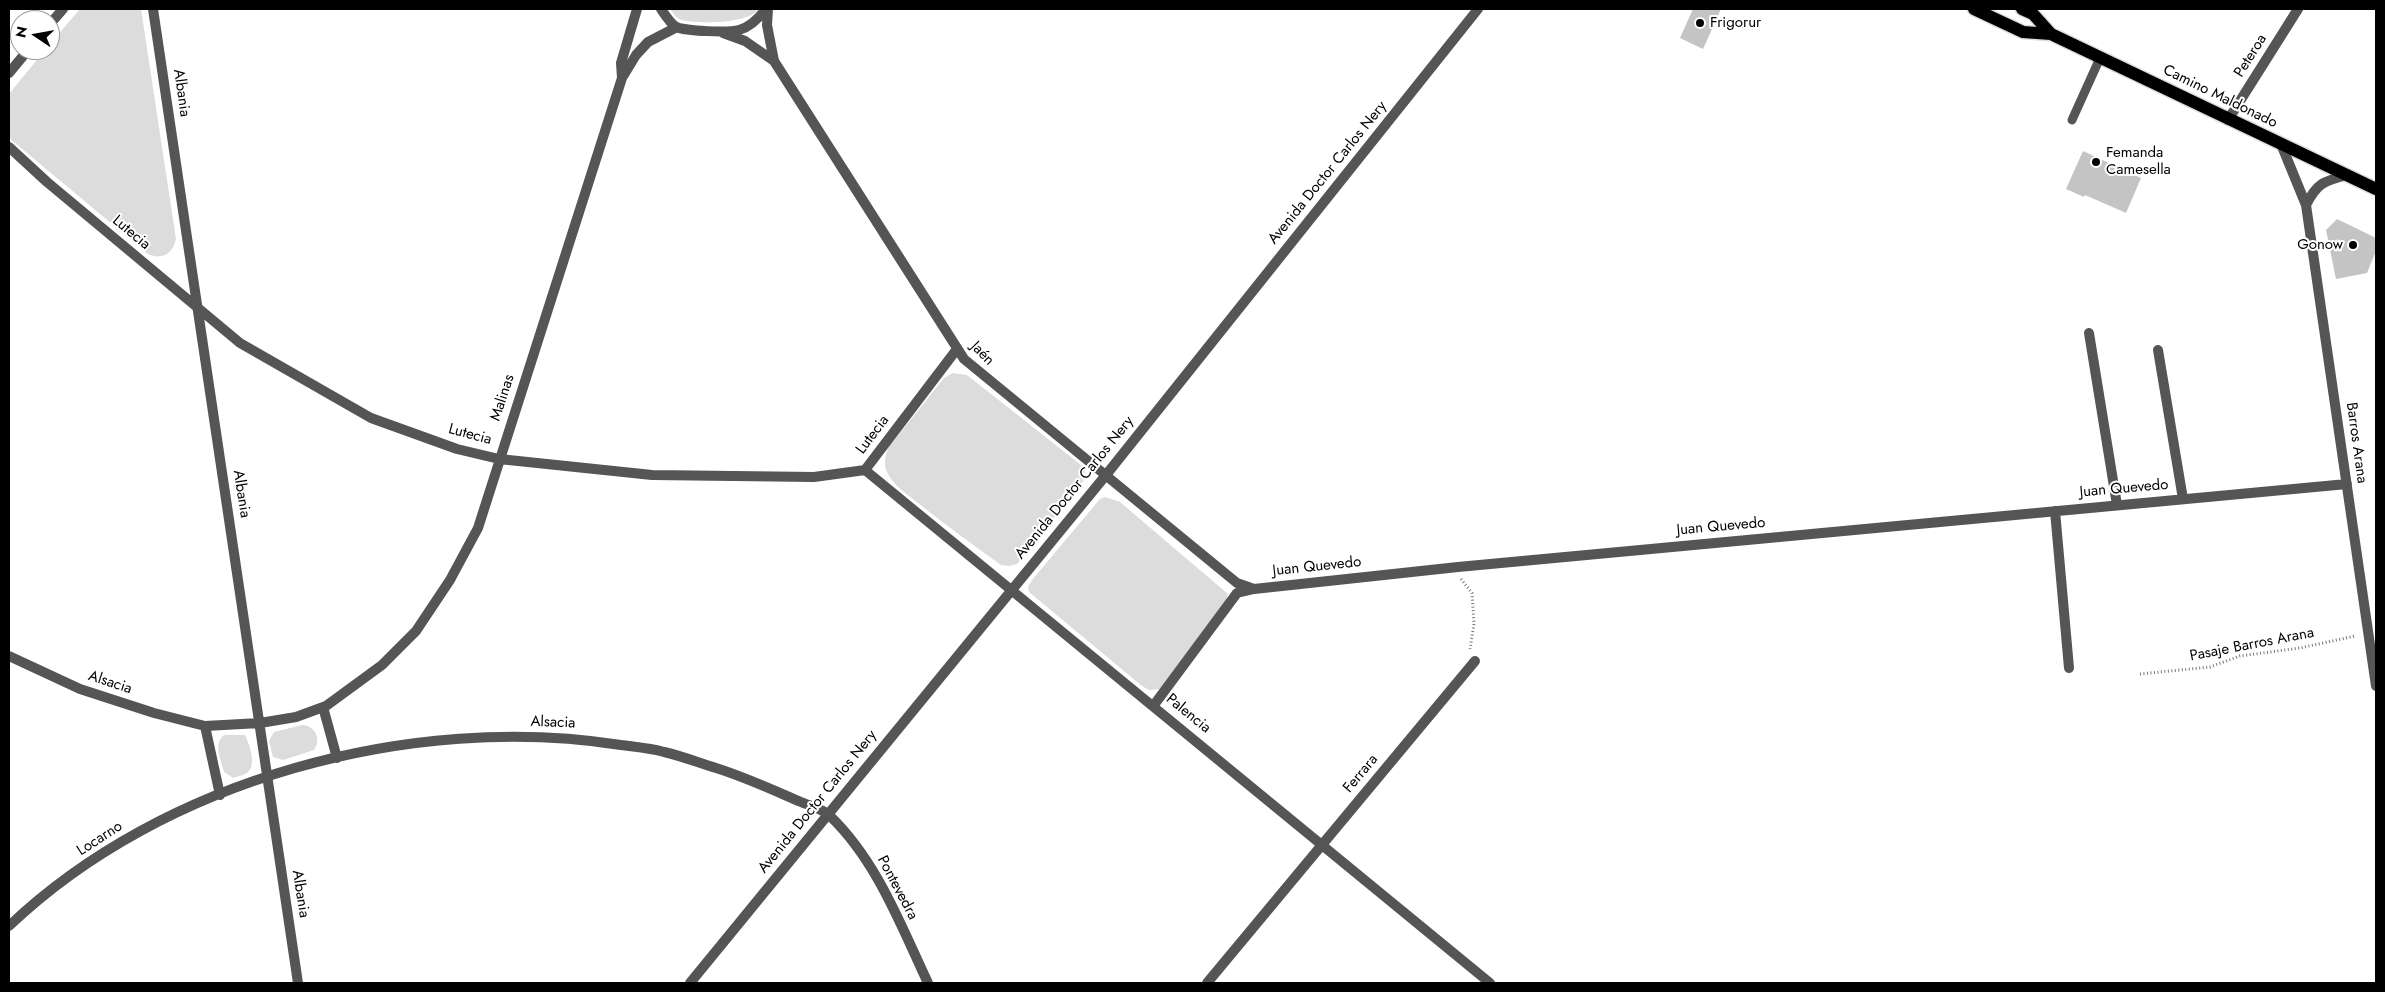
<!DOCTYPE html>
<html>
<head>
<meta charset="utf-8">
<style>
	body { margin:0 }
	#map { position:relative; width:2385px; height:992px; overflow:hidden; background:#fff; font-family:Jost,sans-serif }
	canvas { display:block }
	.frame { position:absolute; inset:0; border:10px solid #000; pointer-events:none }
	.north { position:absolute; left:10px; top:10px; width:50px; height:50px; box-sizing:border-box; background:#fff; border:1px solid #999; border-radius:50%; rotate:282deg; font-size:14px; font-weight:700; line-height:20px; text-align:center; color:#000 }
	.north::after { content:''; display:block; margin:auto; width:18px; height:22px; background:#000; clip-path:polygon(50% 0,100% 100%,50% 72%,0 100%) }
</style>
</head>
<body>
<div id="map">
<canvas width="2385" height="992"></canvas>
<div class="frame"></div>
<div class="north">N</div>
</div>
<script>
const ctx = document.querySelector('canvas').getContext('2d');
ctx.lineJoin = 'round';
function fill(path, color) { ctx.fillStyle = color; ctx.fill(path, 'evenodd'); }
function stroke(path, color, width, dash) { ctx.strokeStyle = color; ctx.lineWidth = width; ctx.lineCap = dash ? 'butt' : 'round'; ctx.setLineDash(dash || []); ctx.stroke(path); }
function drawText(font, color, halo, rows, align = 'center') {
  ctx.font = font + ' Jost,sans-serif'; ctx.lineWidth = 4; ctx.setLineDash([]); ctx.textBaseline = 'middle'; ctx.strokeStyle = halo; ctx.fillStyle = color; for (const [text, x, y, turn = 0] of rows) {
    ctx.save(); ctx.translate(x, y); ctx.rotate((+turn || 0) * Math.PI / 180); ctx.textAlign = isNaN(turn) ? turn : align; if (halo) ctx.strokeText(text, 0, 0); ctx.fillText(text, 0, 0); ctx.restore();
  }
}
fill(new Path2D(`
	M80,9h61l35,230c-3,15 -14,21 -28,15l-139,-116v-44l36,-44h5v-6z
	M670,9h89c-11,15 -60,15 -77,11 -6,-2 -8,-6 -12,-11z
	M953,373l14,2 114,90 4,6 -1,9 -67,84 -8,2 -8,-1c-28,-20 -55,-40 -83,-62 -10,-8 -24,-17 -30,-29 -5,-9 -3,-16 0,-26l56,-70z
	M1105,497l15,5 108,92 -2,6 -65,89 -12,1 -7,-4 -113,-94 -1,-5 4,-7 68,-81z
	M302,725c13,0 20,15 12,25l-31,10 -10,-3 -4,-16 5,-9z
	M224,735h21c4,9 12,29 3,37 -3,3 -10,4 -15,6l-9,-6c-3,-12 -11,-29 0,-37z`), '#dcdcdc');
fill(new Path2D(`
	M1693,9h28l-18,40 -23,-11z
	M2083,151l58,27 -15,35 -41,-18 -1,2 -18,-8z
	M2337,219l39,19v13l-9,22 -31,6 -10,-49z`), '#c4c4c4');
const primary = new Path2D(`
	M1974,9l49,23 28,2 325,155
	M2022,9l11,5 18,20`);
stroke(primary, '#dbdbdb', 15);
stroke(new Path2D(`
	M1461,579l11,14 2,31 -4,25
	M2140,674l70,-7 30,-11 60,-8 55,-12`), '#777', 3, [1, 2.5]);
stroke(new Path2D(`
	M2072,120l28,-62`), '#555', 9);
stroke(new Path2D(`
	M153,9l145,974
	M661,9c4,6 9,14 15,18 10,4 52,6 63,3 11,-3 20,-12 27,-21
	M768,9l-1,16 7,36 190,298 273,224 17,6
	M50,24l13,-15
	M723,33l22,8 29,20
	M9,73l19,-23
	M622,78l-1,-15 16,-54
	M2228,120l70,-111
	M2281,144l25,61 70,481
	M9,147l38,35 193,161 131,75 86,31 42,10 153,16 162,2 51,-7 92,-121
	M2306,205c11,-22 18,-24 41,-30
	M2089,333l28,172
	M2158,350l25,149
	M865,470l625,513
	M2055,511l14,157
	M9,656l71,33 74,24 51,13 55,-3 36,-6 30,-11 56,-41 34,-34 34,-51 28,-52 144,-450 14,-23 12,-13 29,-15
	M1154,705l83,-112 17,-4 204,-22 889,-83
	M323,707l14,51
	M205,726l15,69
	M9,926c154,-147 404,-214 612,-181 15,2 29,3 43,7 18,4 35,11 52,16 29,9 57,22 85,34 9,4 22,7 29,14 47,45 71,110 98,167
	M690,983l416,-508 372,-466
	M1207,983l268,-322`), '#555', 10);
stroke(primary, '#000', 12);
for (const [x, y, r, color] of [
	[1700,23,5,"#000"],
	[2096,162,5,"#000"],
	[2353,245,5,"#000"]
]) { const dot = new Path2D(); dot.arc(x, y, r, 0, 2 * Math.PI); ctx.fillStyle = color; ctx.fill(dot); stroke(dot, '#fff', 2); }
drawText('15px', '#000', '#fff', [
	["Frigorur",1710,23],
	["Femanda",2106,153],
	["Camesella",2106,170],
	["Gonow",2343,245,"right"]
], 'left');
drawText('15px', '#000', '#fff', [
	["Peteroa",2251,56,-58],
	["Albania",181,93,82],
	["Camino Maldonado",2220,97,26],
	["Avenida Doctor Carlos Nery",1328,173,-51],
	["Lutecia",131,233,40],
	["Jaén",982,354,46],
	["Malinas",503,398,-72],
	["Lutecia",470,435,15],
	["Lutecia",873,435,-53],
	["Barros Arana",2356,443,82],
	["Avenida Doctor Carlos Nery",1075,488,-51],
	["Juan Quevedo",2124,489,-5],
	["Albania",241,494,81],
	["Juan Quevedo",1721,527,-5],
	["Juan Quevedo",1317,567,-6],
	["Pasaje Barros Arana",2252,645,-11],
	["Alsacia",110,683,18],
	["Palencia",1188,714,39],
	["Alsacia",553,723,2],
	["Ferrara",1361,774,-50],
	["Avenida Doctor Carlos Nery",818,802,-51],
	["Locarno",100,839,-33],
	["Pontevedra",897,888,62],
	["Albania",300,894,81]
]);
</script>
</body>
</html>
